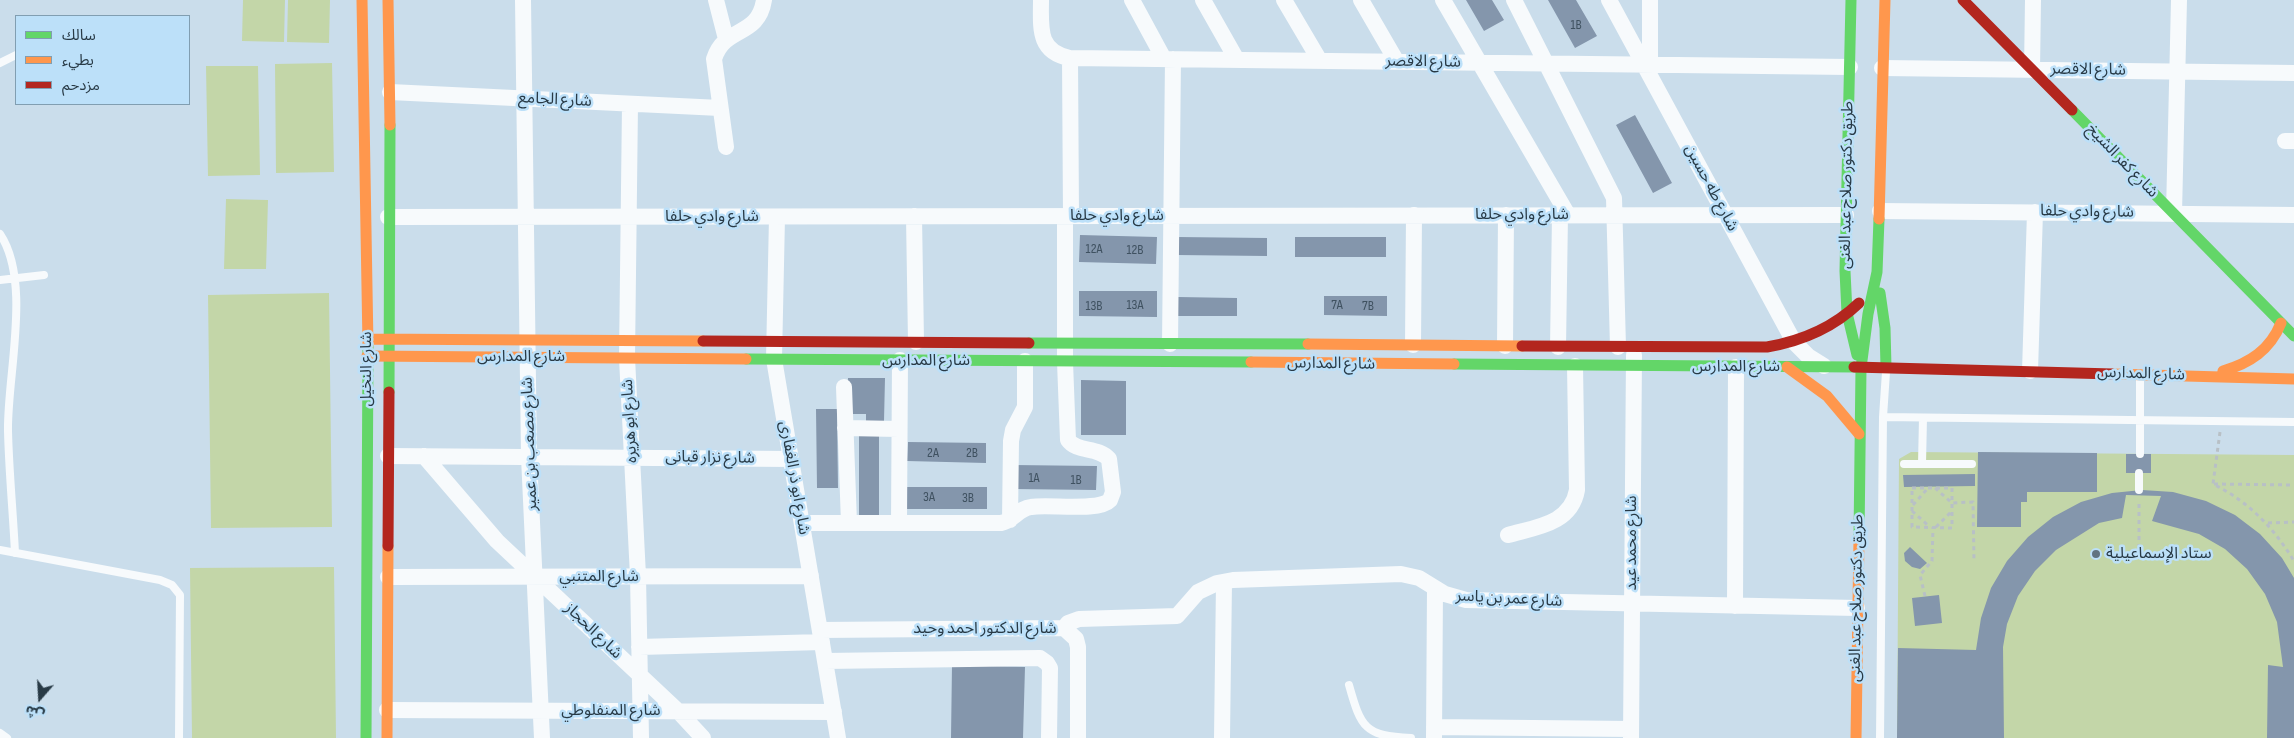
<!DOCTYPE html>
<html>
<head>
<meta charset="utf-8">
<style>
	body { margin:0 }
	#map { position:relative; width:2294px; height:738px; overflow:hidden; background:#caddeb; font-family:"Sofia Sans Condensed","Noto Sans Arabic",sans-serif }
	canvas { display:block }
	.legend { position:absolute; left:15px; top:15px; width:175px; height:90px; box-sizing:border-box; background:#bce0f9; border:1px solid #819eb1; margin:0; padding:6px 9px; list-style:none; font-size:15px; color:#283a46 }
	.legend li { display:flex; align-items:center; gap:10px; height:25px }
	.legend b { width:25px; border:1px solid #819eb1 }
	.north { position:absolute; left:15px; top:673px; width:50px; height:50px; -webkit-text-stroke:4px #bce0f9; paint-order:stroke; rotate:199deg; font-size:14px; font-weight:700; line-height:20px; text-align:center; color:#283a46 }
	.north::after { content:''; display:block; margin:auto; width:18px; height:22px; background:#283a46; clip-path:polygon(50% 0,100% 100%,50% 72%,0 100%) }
</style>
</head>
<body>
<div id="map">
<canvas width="2294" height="738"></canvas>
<ul class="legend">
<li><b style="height:6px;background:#63d668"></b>سالك</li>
<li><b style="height:6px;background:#ff974d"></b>بطيء</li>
<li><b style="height:6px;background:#b3261e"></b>مزدحم</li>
</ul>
<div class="north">ش</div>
</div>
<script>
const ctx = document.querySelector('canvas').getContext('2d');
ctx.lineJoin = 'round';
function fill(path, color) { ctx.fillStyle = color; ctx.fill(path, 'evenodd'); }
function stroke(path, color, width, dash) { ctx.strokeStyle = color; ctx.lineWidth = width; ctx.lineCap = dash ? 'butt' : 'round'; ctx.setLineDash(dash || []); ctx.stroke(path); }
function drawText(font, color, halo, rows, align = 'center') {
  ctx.font = font + ' "Sofia Sans Condensed","Noto Sans Arabic",sans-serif'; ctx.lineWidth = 5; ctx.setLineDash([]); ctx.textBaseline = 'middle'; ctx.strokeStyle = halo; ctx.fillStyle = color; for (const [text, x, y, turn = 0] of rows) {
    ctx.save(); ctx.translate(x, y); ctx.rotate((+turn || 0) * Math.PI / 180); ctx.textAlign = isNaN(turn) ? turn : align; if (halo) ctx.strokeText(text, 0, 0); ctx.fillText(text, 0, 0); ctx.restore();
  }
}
fill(new Path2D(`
	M243,0h42l-1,42 -42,-1z
	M288,0h42l-1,43 -42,-1z
	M332,63l2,109 -58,1 -1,-109z
	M206,66h52l2,109 -52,1z
	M226,199l42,1 -2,69h-42z
	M329,293l3,234 -121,1 -3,-233z
	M1911,452l383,3v283h-397l2,-279z
	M334,567l2,171h-144l-2,-170z`), '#c3d6a8');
fill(new Path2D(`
	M1466,0h26l12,20 -20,11z
	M1548,0h28l21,36 -22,12z
	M1635,115l37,68 -19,10 -37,-68z
	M1080,235l77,2 -1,27 -77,-2z
	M1177,237l90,1v18l-90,-1z
	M1295,237h91v20h-91z
	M1079,291h78v26l-78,-1z
	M1324,296h63v20l-63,-1z
	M1178,297l59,1v18h-59z
	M848,378h37l-1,43h-18v-7h-19z
	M1081,380l45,1v54h-45z
	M816,409h21l1,79h-21z
	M859,436h20v79h-20z
	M908,442l78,1v20l-79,-2z
	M1978,452l119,1v39h-70v10h-6v25h-44z
	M2126,454h25v19h-25z
	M1013,465l84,1 -1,24 -83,-1z
	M1975,474v12l-71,1 -1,-12z
	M907,487h80v22h-80z
	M2142,490l31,2 33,9 29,14 25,19 22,24 12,20v160h-27l1,-73 15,2 -6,-45 -12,-28 -18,-25 -22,-20 -26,-15 -47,-13 9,-25 -35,-1 -4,23 -23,5 -43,27 -21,21 -17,25 -11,28 -4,23 1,91h-107l1,-90 78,2 5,-32 10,-30 16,-27 21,-24 25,-20 28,-15 31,-9z
	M1910,547l17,16 -7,6 -8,-2 -7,-6 -1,-8z
	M1939,595l3,28 -27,3 -3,-28z
	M952,665l73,2 -2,71h-72z`), '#8496ac');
stroke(new Path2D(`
	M2220,432l-7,52c36,18 60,43 81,77
	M2214,484l80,1
	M1912,488h40v40l-40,-1z
	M1935,488l17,15 21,-1 1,59
	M1913,505l15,-17
	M1912,511l18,16
	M2268,523l26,-1
	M1936,527l16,-16
	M2139,548v-47
	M1925,596l-5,-21 12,-14 1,-34`), '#b8c0c6', 3, [4, 4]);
stroke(new Path2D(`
	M0,63l16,-8
	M0,234c32,48 7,141 8,197 1,41 5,81 7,122
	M0,280l44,-5
	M1883,417l411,5
	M2140,454v-78
	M1904,464h68
	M1922,464l1,-46
	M2139,473v17
	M0,550l160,30 12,5 8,10 -1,143
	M1349,685c12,43 16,51 62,53
	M0,733l7,5
	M1880,738l3,-321 3,-45`), '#f7fafc', 8);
stroke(new Path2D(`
	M523,0l6,457 13,281
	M716,0l10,39
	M1041,0c0,27 -4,52 29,58l780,9
	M1132,0l32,59
	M1203,0l34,60
	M1284,0l36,61
	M1361,0l36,62
	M1443,0l125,215
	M1514,0l100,198 4,149
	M1609,0l185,342 14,14 16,10
	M1070,58l1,158
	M1650,65v-65
	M1882,68l412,5
	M2032,70l1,-70
	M390,92l330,16
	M630,104l-3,254 11,218 3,162
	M2285,141h9
	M726,147l-12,-88c11,-34 44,-21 50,-59
	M1880,211l414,4
	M2174,213l5,-213
	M914,216l2,126
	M388,217l1458,-2
	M777,217l-3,142 64,379
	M1170,344l3,-285
	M1413,345l1,-130
	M1505,346l1,-131
	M1558,347l2,-132
	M2030,371l5,-159
	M844,387l5,136
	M845,428l54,1
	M388,456l403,3
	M424,456l73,85 181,170 25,27
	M1010,520l1,-79 2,-11 12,-23v-46
	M802,523h199c12,-2 18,-15 30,-16 18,-3 68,5 79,-7l3,-8 -4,-33c-11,-13 -32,-6 -41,-19l-3,-78v-146
	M899,523l1,-163
	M1508,535c28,-8 63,-11 69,-45l-2,-124
	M388,577l423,-1
	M1735,606l1,-239
	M1064,628l4,-5 11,-4 98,-3 21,-24 19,-9 16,-3 168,-6 18,4 26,16 21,6 391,8
	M820,630l244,-2 12,11 2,8v91
	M639,647l183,-5
	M825,661l215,-3 7,5 3,5 -1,70
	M387,710l447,2
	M1434,727l197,2
	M1222,738l2,-156
	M1434,738l1,-149
	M1631,738l3,-383`), '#f7fafc', 16);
stroke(new Path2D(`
	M1851,0l-6,271 2,42 10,42
	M2072,110l222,226
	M1880,293l5,35 1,39
	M1029,343l279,1
	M746,359l505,3
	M1454,364l400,3
	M389,392l1,-267
	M1859,538l2,-170 7,-54 9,-42 2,-53
	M366,738l2,-393`), '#63d668', 11);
stroke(new Path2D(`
	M362,0l6,345
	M388,0l2,125
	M1879,219l6,-219
	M368,339l335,2
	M1308,344l214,2
	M367,356l379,3
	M1251,362l203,2
	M1787,367l40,29 32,38
	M2223,371c27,-8 47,-21 58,-48
	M2113,374l181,5
	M387,738l1,-192
	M1856,738l3,-200`), '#ff974d', 11);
stroke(new Path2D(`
	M1963,0l109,110
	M703,341l326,2
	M1522,346l245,1c35,-6 66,-19 92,-44
	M1854,367l259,7
	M388,546l1,-154`), '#b3261e', 11);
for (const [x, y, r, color] of [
	[2096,554,5,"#617380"]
]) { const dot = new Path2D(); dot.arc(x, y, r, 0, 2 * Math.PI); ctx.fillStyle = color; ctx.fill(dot); stroke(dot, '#bce0f9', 2); }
drawText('14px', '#3f5160', null, [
	["1B",1576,25],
	["12A",1094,249],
	["12B",1135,250],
	["13A",1135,305],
	["7A",1337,305],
	["13B",1094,306],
	["7B",1368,306],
	["2A",933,453],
	["2B",972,453],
	["1A",1034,478],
	["1B",1076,480],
	["3A",929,497],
	["3B",968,498]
]);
drawText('16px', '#283a46', '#bce0f9', [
	["شارع الاقصر",1423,62,1],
	["شارع الاقصر",2088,70,1],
	["شارع الجامع",555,100,3],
	["شارع كفر الشيخ",2122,161,46],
	["طريق دكتور صلاح عبد الغنى",1847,185,-89],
	["شارع طه حسين",1711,188,62],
	["شارع وادي حلفا",2087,212,1],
	["شارع وادي حلفا",1522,215],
	["شارع وادي حلفا",1117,216],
	["شارع وادي حلفا",712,217],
	["شارع المدارس",521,357],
	["شارع المدارس",926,361],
	["شارع المدارس",1331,364,1],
	["شارع المدارس",1736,367],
	["شارع النخيل",367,369,-90],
	["شارع المدارس",2141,374,2],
	["شارع ابو هريره",630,421,-93],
	["شارع مصعب بن عمير",530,444,-92],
	["شارع نزار قبانى",710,458,1],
	["شارع ابو ذر الغفارى",794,478,80],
	["شارع محمد عيد",1632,543,-90],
	["شارع المتنبي",599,577],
	["طريق دكتور صلاح عبد الغنى",1857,598,-89],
	["شارع عمر بن ياسر",1509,599,3],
	["شارع الدكتور احمد وحيد",985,629],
	["شارع الحجاز",593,631,44],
	["شارع المنفلوطي",611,711]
]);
drawText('16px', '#283a46', '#bce0f9', [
	["ستاد الإسماعيلية",2106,554]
], 'left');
</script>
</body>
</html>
